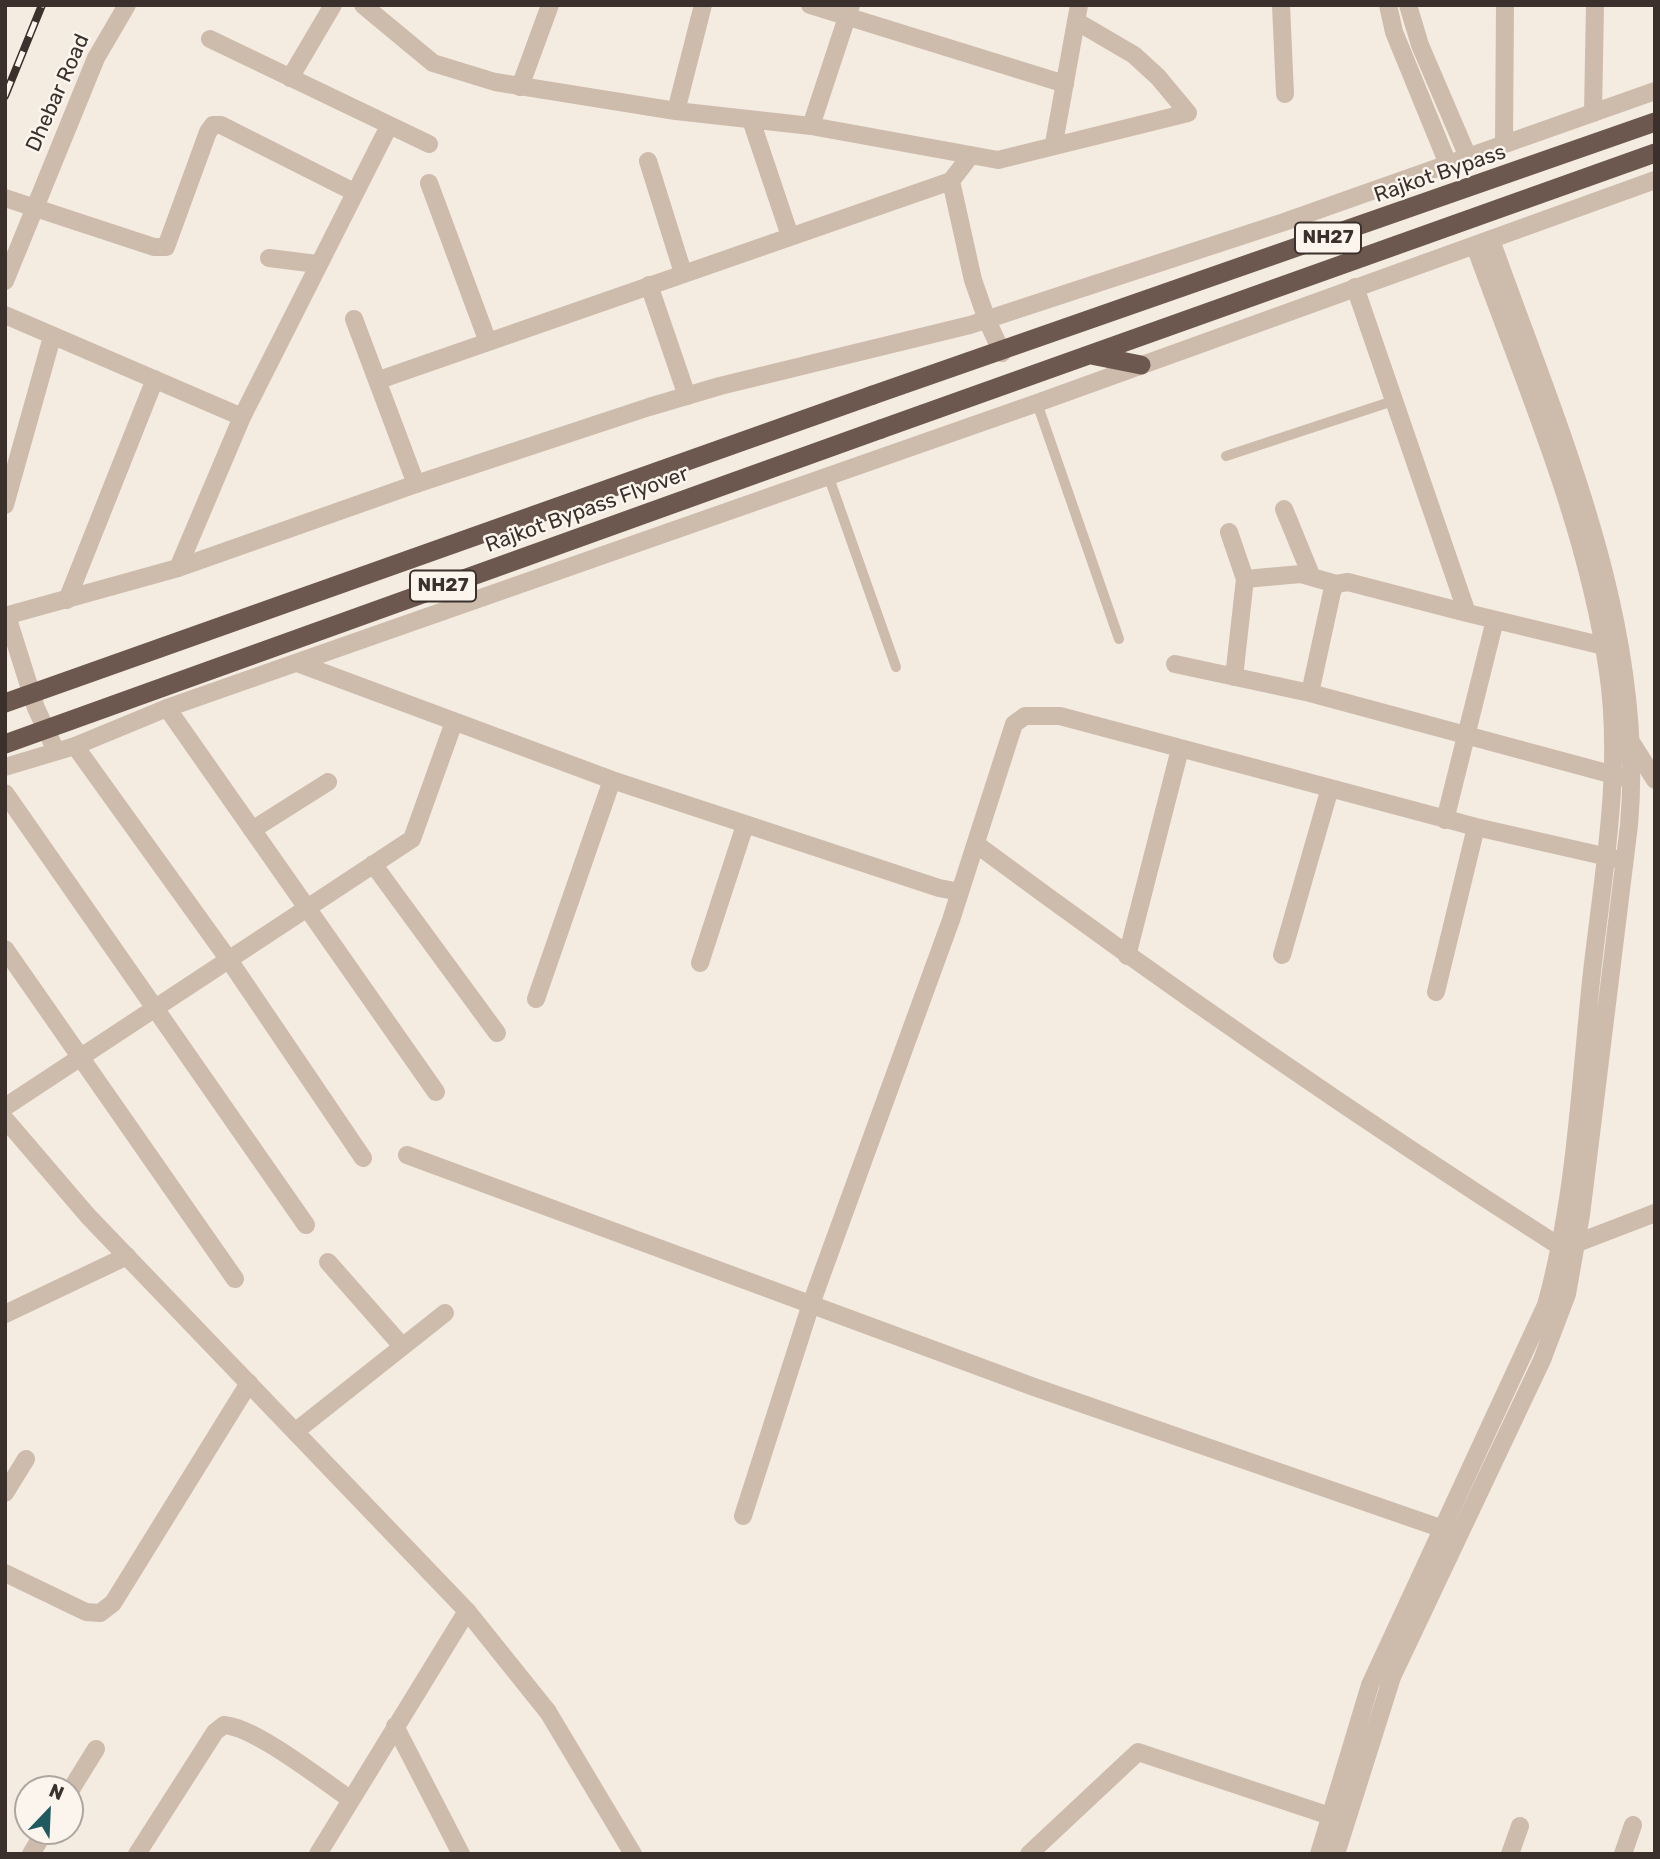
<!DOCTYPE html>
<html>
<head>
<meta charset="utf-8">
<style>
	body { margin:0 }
	#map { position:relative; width:1660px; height:1859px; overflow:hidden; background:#f4ebe1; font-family:Rubik,sans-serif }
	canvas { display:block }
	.frame { position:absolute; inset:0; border:7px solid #3b302b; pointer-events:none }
	.north { position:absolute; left:14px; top:1775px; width:70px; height:70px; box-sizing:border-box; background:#fbf5ee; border:2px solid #aea6a0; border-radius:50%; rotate:23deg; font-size:19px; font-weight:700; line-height:28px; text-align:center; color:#3b302b }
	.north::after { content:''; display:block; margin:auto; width:24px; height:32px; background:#1f5a5e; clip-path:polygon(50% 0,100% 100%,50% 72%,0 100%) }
</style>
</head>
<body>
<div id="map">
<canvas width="1660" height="1859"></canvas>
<div class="frame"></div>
<div class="north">N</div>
</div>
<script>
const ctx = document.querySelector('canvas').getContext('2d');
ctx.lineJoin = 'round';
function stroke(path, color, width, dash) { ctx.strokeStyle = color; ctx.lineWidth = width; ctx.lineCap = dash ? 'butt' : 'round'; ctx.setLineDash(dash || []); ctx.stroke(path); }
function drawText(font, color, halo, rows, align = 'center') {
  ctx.font = font + ' Rubik,sans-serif'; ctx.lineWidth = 5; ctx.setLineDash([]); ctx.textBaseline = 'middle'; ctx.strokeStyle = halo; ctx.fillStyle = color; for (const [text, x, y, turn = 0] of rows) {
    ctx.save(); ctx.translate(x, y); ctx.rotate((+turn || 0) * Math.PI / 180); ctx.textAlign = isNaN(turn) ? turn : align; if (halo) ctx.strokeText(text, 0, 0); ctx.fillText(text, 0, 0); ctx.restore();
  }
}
stroke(new Path2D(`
	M1037,403l82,236
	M1226,456l167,-55
	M828,475l68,192`), '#cdbbac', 10);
stroke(new Path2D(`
	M363,5l70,58 62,19 181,29 135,15 187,34 190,-47 -30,-36 -24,-22 -58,-34
	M810,5l255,79
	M1281,5l4,89
	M210,39l219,105
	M290,78l43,-73
	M520,87l30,-82
	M676,111l27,-106
	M1593,113l2,-108
	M751,120l39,116
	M811,126l40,-121
	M1054,143l25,-138
	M1504,144l1,-139
	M648,161l35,112
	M951,181l22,99 14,40
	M429,183l59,159
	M5,198l149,49h12l42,-115 5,-7h8l133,67
	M269,258l48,6
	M649,285l38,111
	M1355,287l112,326 137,33
	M5,315l237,102
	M354,319l62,165
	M379,380l572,-199 20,-26
	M5,505l47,-168
	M1284,509l27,66
	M1229,532l16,47 -11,98
	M178,568l64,-151 147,-291
	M1245,579l56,-5 35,10
	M67,600l88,-221
	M300,664l312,116 327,108 21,4
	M1175,664l135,29 315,85
	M1310,693l22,-101 4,-8 12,-2 119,31
	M167,708l269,384
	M1628,737l27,43
	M75,746l154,214 134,198
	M5,793l301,432
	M1445,820l50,-200
	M252,830l76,-48
	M976,844c190,141 384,275 583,402
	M373,864l124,169
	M5,949l230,330
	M1282,955l48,-167
	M1127,956l53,-207
	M700,963l45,-138
	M1436,992l40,-165
	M536,999l76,-219
	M5,1107l407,-268 42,-117
	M407,1155l627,232 409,142
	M1577,1243l78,-30
	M328,1262l74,84
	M5,1314l122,-58
	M296,1431l149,-118
	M5,1493l21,-34
	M743,1516l68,-212 140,-384 63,-196 11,-8h35l416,111 145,33
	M5,1573l81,39 14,1 13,-10 136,-220
	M395,1726l66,128
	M70,1791l26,-42
	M31,1854l14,-23
	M137,1854l78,-122 9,-7c31,2 98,55 126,74
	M318,1854l149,-243
	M1029,1854l109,-102 192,64
	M1510,1854l10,-28
	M1623,1854l10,-29`), '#cdbbac', 18);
stroke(new Path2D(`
	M1388,5l6,27 54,132
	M1408,5l12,40 48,112
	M5,281l91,-223 31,-53
	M987,320l15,33
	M5,616l173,-48 238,-84 233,-77 71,-21 250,-61 314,-103 371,-131
	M7,616l29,92 20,43
	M5,767l70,-21 92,-38 870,-305 618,-223
	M5,1119l83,97 379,395 81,101 85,142
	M1319,1854l51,-169 176,-380c29,-104 34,-217 45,-324 11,-101 32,-208 17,-309 -21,-147 -83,-287 -133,-426
	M1336,1854l56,-177 150,-317 25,-66 14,-79 48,-390c18,-202 -72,-399 -138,-585`), '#cdbbac', 18);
stroke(new Path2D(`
	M1091,355l50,10
	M873,395l782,-273
	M881,429l774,-276`), '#6c584f', 19);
const rail = new Path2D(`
	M5,96l37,-91`);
stroke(rail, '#3b302b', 8);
stroke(rail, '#fbf5ee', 5, [16]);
stroke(new Path2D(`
	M5,703l868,-308
	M5,744l876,-315`), '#6c584f', 19);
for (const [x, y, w] of [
	[1328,238,66],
	[443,586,66]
]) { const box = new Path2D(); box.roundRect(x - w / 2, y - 15.5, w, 31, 5); ctx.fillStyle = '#fbf5ee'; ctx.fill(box); stroke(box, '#3b302b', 2); }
drawText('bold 19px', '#3b302b', null, [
	["NH27",1328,238],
	["NH27",443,586]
]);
drawText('21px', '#3b302b', '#fbf5ee', [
	["Dhebar Road",58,93,-66],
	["Rajkot Bypass",1440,174,-19],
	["Rajkot Bypass Flyover",587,510,-20]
]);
</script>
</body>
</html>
